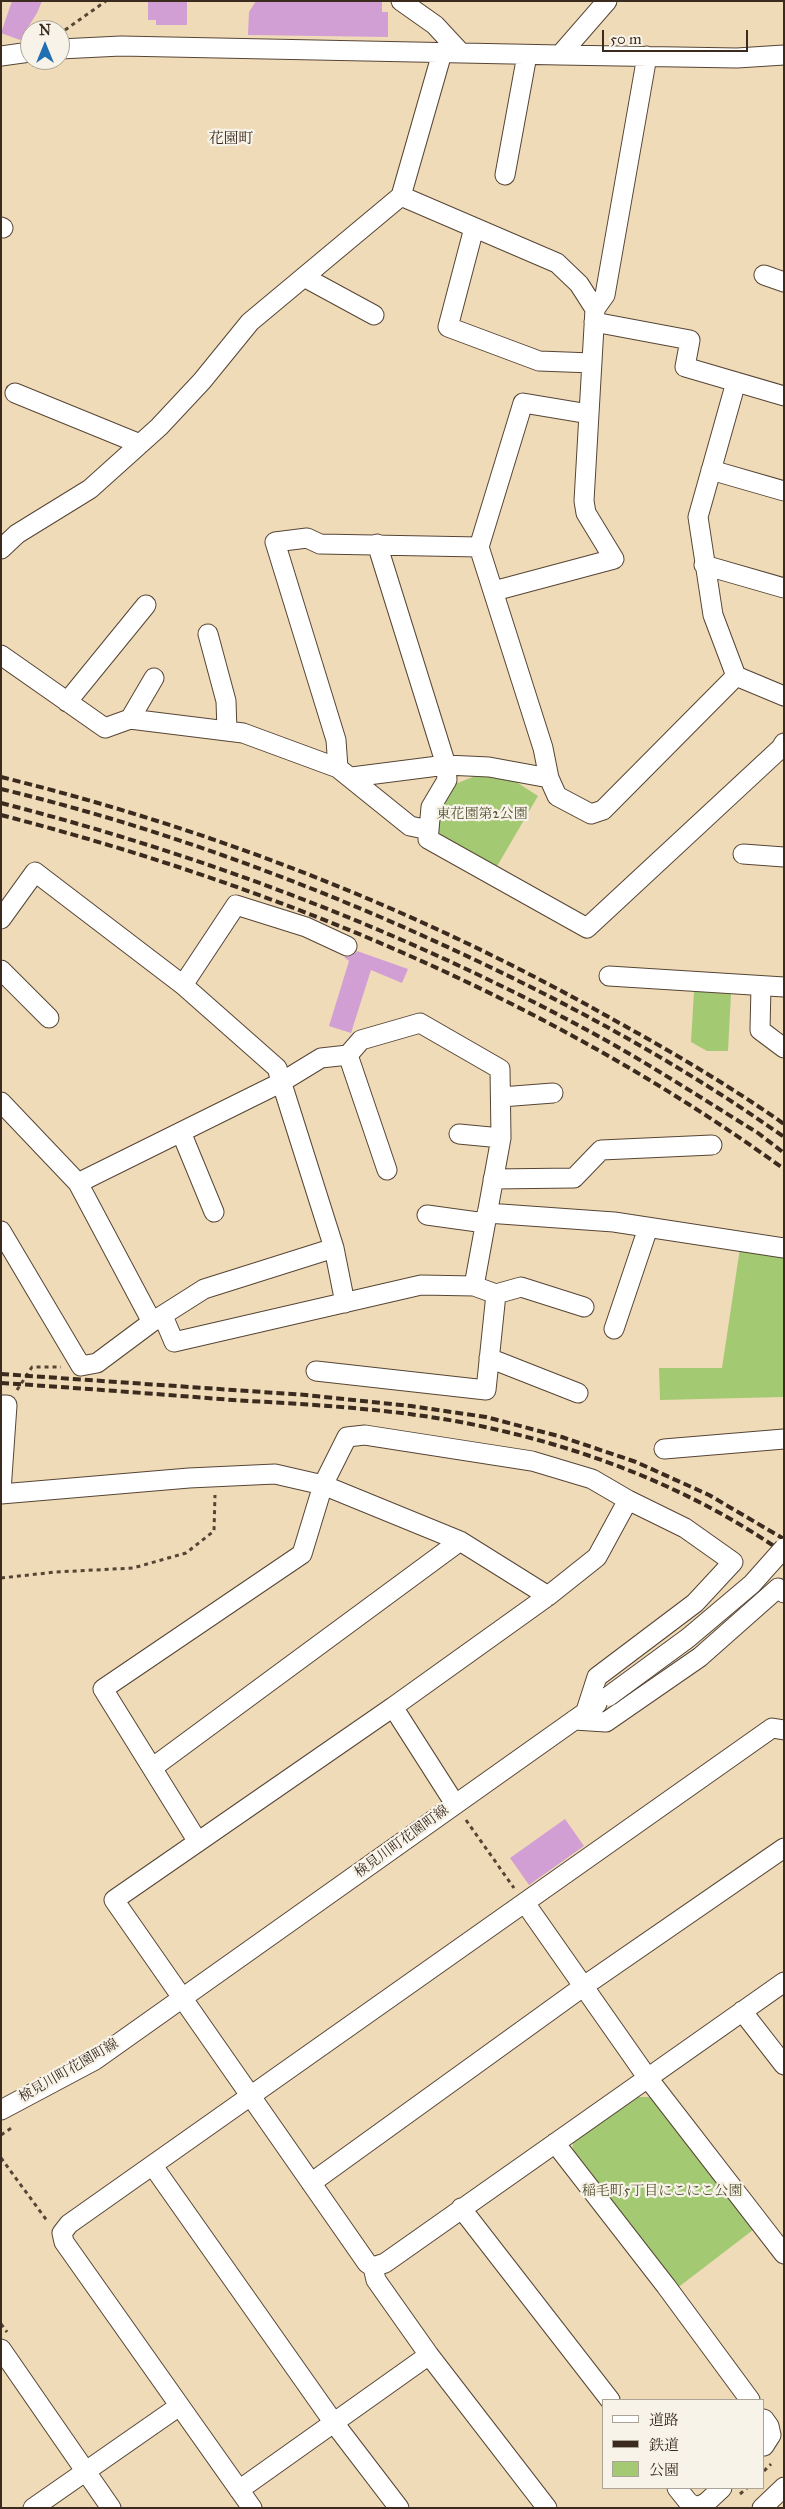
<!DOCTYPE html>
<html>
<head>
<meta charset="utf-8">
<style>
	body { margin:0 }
	#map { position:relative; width:785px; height:2509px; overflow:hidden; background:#f0dbb9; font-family:"IM FELL Great Primer","Noto Serif JP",serif }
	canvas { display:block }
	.frame { position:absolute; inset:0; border:2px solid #3b2a1e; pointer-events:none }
	.legend { position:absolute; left:602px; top:2399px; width:162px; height:90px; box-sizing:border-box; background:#f7f3e8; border:1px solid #aca397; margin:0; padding:6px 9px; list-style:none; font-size:15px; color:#3b2a1e }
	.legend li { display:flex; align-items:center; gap:10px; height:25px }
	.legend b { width:25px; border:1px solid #aca397 }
	.north { position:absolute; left:20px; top:20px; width:50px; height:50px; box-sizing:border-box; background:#f7f3e8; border:1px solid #aca397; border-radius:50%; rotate:0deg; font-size:14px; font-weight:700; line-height:20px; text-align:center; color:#3b2a1e }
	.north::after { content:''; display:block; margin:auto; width:18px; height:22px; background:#1f6fb2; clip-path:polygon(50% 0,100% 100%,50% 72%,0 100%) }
	.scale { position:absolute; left:602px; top:30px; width:146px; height:22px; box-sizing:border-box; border:2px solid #3b2a1e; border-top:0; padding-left:6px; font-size:15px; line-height:18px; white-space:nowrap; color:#3b2a1e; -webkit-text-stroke:4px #f7f3e8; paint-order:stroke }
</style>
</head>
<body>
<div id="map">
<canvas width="785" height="2509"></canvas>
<div class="frame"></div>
<ul class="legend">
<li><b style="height:6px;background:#fff"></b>道路</li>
<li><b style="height:6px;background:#3b2a1e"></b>鉄道</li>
<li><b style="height:14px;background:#a4c973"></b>公園</li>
</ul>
<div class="north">N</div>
<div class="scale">50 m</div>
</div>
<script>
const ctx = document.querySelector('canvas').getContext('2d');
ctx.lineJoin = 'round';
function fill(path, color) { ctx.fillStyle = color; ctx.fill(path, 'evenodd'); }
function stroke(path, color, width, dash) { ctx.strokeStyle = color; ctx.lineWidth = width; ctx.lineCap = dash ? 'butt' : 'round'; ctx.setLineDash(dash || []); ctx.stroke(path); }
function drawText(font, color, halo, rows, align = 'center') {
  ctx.font = font + ' "IM FELL Great Primer","Noto Serif JP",serif'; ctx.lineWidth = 4.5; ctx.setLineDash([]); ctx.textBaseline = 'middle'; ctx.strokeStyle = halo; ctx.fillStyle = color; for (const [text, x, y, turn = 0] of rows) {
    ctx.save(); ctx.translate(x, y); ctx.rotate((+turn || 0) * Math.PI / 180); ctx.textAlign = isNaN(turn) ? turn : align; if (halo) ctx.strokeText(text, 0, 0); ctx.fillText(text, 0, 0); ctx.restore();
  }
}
fill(new Path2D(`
	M483,773l24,3 31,20 -42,72 -57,-35 -2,-23 13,-24z
	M694,991l37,3 -3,57h-21l-16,-9z
	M740,1248l44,5v144l-124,3 -1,-32h63z
	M636,2097h15l102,133 -77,59 -104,-135 1,-11z`), '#a4c973');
fill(new Path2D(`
	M12,1h30l-5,12 -17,27 -19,-7z
	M148,1h39v24h-31v-5h-8z
	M256,1h126v11h6v25l-140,-2 1,-23z
	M357,951l51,18 -6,14 -31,-13 -20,63 -22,-7 20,-65 -5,-4 9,-2z
	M565,1819l19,27 -55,39 -19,-27z`), '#d19fd3');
const minor = new Path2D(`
	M401,1l34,24 26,28
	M60,49l61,-3 439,9 177,3 47,-3
	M560,55l47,-54
	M1,56l29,-4
	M505,175l22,-120
	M401,196l156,67 22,21 16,25 -11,192 2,12 28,46 -120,32
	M1,227l2,1
	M474,228l-26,99 91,34 53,2
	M764,275l20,7
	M304,277l70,38
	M595,309l10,-14 42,-239
	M594,322l96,18 -5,27 99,29
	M736,382l-38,135 15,98 23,61 48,20
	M15,393l125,51
	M711,470l73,21
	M377,544l69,221 1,15 -16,27 -2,23
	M1,549l16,-15 73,-45 69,-62 43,-46 48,-59 151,-126 41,-143
	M704,565l80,23
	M208,634l18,67 1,30
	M1,655l104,73 25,-9 113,14 95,35 72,58 19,4 -1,9 159,89 194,-180 3,-5
	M67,702l79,-97
	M130,719l24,-41
	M338,768l-2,-28 -61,-198 32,-4 13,6 159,3
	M352,777l94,-12 43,2 60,11 8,18 34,18 12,-4 133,-134
	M549,778l-6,-30 -64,-201 44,-144 66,11
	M743,854l41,3
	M1,919l34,-47 148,113 94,83 57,180 11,55
	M1,970l48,48
	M609,976l175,11
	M183,985l53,-80 70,22 41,19
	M761,986l-1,44 24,18
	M348,1055l39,115
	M501,1097l52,-4
	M1,1102l77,81 74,139
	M181,1132l33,80
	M459,1134l42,4
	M493,1179l81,-1 27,-28 111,-5
	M78,1183l202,-100 41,-25 27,-3 13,-15 59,-17 80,46 1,69 -27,148
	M487,1213l127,9 170,26
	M427,1215l58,8
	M1,1231l80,135 16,-3 55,-41 52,-33 130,-41
	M163,1316l11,26 247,-57 53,1 22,8 25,-7 63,20
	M614,1329l34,-101
	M489,1358l89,35
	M316,1371l170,19 10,-96
	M1,1405h6l-6,86
	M664,1449l120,-10
	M1,1494l188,-16 86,-4 48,11 137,56 88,55
	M393,1707l-279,193 253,363 6,4 12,-4 399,-281
	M574,1720l32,2 94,-65 78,-69 6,5
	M152,1768l308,-227
	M455,1804l-62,-97 155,-111 49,-39 31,-57
	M198,1842l-95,-153 199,-135 21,-69 24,-48 18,-2 167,26 60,18 36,21 57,28 48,34 -38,41 -98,74 -11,34
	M525,1903l122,174 137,177
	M742,2011l42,54
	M1,2110l94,-50 502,-356
	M555,2143l111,143 84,114
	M153,2166l181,257 65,85
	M311,2183l273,-197 200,-138
	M461,2208l149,192
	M373,2267l3,13 53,75 118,153
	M1,2349l110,159
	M764,2419l5,7 2,9 -7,11
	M677,2488l12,15 9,4 9,-5 15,-14
	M239,2490l190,-135
	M33,2508l145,-101
	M252,2508l-188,-266 -2,-9 7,-9 703,-496 12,2
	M762,2508l22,-21`);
stroke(minor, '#564535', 21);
stroke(new Path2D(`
	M65,30l41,-29
	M17,1390l15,-23h29
	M1,1578l55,-6 77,-4 53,-15 28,-22 1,-36
	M466,1820l48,68
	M1,2135l12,-8
	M1,2158l47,64
	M1,2324l6,8
	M764,2471l7,-7
	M740,2494l7,-6`), '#564535', 3, [4, 4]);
stroke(minor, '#fff', 19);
stroke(new Path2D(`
	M1,777c215,53 421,134 613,243 58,32 116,66 170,104
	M1,789c129,31 255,75 377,127 141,61 280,132 406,221
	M1,803c203,52 401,127 586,227 58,31 114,68 171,103l26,20
	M1,815c278,72 550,185 783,354
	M1,1374l305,21 105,11 75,11 76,20 74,25 73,33 75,44
	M1,1383c78,5 155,11 232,17 84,5 170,9 252,27 106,23 209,63 299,126`), '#3b2a1e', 4, [8, 4]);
const minorBridge = new Path2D(`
	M609,1696l79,-58 64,-54 32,-36`);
stroke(minorBridge, '#564535', 21, []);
stroke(minorBridge, '#fff', 19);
drawText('14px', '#555233', '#f7f3e8', [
	["東花園第2公園",482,815],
	["稲毛町5丁目にこにこ公園",662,2192]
]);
drawText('14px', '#3b2a1e', '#f7f3e8', [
	["検見川町花園町線",402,1842,-36],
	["検見川町花園町線",69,2071,-30]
]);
drawText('15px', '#3b2a1e', '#f7f3e8', [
	["花園町",231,139]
]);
</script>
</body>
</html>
